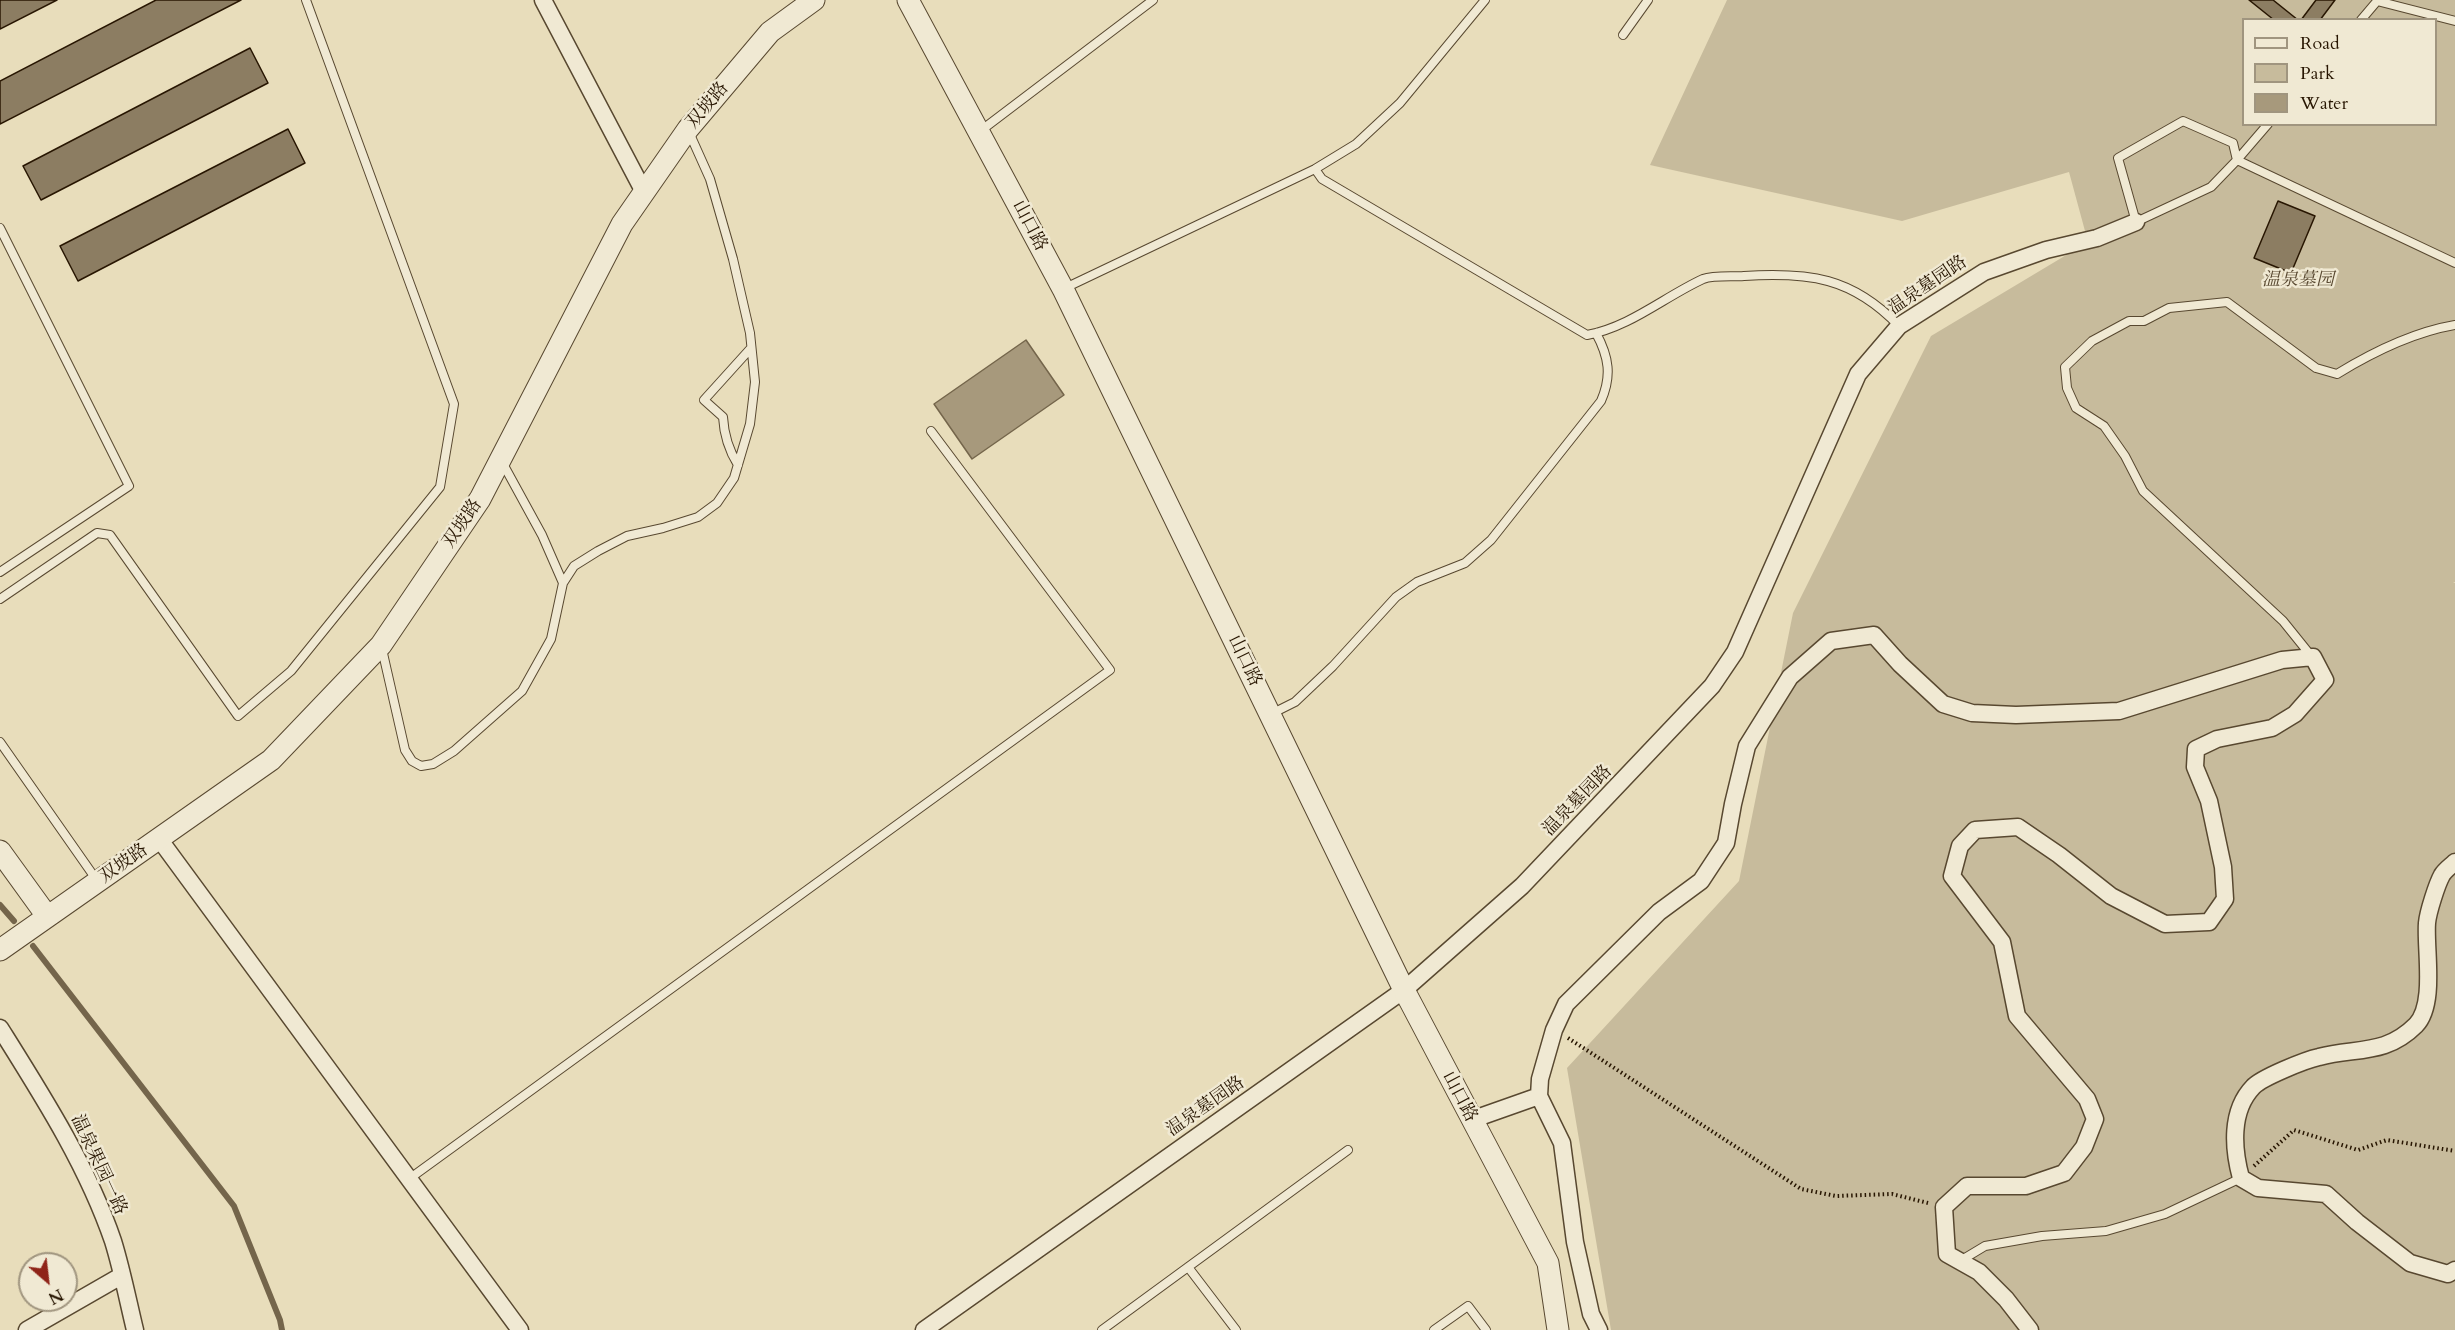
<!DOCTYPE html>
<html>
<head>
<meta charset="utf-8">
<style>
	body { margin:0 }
	#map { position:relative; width:2455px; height:1330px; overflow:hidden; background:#e8ddbb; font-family:Cardo,serif }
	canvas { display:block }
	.legend { position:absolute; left:2242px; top:18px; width:195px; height:108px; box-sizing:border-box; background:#f0e9d3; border:2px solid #a0957f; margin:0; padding:8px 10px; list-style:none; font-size:18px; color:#281602 }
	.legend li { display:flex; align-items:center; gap:12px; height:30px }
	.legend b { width:30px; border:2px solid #a0957f }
	.north { position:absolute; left:18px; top:1252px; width:60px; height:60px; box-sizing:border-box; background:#f0e9d3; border:2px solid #a0957f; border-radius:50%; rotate:152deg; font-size:16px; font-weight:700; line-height:24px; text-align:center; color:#281602 }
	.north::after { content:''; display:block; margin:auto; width:21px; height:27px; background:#8f2418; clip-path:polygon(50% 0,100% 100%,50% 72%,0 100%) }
</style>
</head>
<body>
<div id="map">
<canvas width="2455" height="1330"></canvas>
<ul class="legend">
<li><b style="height:8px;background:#f0e9d3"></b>Road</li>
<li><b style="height:16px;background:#c7bb9c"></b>Park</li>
<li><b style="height:16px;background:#a7997c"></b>Water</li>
</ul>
<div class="north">N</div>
</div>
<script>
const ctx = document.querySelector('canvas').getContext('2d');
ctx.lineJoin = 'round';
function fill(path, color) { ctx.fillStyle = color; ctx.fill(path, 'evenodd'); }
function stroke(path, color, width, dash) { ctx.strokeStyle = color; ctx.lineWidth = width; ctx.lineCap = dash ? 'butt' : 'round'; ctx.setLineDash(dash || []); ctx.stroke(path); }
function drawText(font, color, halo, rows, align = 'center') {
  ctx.font = font + ' Cardo,"Noto Serif SC",serif'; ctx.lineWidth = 5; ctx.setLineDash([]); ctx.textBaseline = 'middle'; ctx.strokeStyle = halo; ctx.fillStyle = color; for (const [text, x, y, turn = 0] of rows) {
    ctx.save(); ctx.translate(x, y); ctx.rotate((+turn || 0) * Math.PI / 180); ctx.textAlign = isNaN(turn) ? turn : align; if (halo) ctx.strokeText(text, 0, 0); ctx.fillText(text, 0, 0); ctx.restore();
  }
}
fill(new Path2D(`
	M1727,0h728v582h-2l2,1v747h-844l-44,-262 172,-187 54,-268 138,-277 157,-94 -19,-70 -167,49 -252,-56zM2244,20h192v104h-192z`), '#c7bb9c');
const water = new Path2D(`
	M1026,340l38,55 -92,64 -38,-55z`);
fill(water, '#a7997c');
stroke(water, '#74654b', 1.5);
stroke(new Path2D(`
	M0,905l14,16
	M33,946l201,260 46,114 2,10`), '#74654b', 6);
const building = new Path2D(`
	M0,0h57l-57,29z
	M156,0h85l-241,124v-43z
	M2249,0h24l25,20h-24z
	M2316,0h19l-15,20h-19z
	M250,48l18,35 -227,117 -18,-34z
	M288,129l17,34 -227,118 -18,-35z
	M2278,201l37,15 -24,57 -37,-15z`);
fill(building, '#8c7d62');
stroke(building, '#281602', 1.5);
const service = new Path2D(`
	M2377,1l78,20
	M2361,20l17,-20
	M1623,35l25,-35
	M2183,121l50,22 4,17 -26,27 -75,35 -18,-64z
	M2268,124l-31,36 218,103
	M979,132l174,-132
	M1315,169l7,10 265,156c43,-8 77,-38 116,-56 11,-4 29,-2 41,-3 65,-4 108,1 155,50
	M0,228l129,258 -129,86
	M1063,289l252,-120 41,-25 44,-41 85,-103
	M502,462l40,73 21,48
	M738,465c-10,-16 -14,-30 -15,-48l-19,-17 47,-52
	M0,599l97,-66 13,2 128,181 53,-45 149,-184 14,-83 -148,-404
	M382,649l23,101 7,11 9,5 12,-2 21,-13 68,-60 29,-52 12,-56 11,-17 24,-15 29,-15 36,-8 35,-11 19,-14 17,-25 16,-54 5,-42 -5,-49 -17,-74 -23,-80 -22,-49
	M2312,657l-29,-36 -140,-130 -18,-35 -21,-30 -28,-18 -9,-20 -2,-21 27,-26 37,-20h15l25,-13 58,-6 89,66 21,6c36,-22 77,-42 118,-49
	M1271,714l24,-12 38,-36 63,-69 21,-15 48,-19 26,-23 110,-139c11,-25 8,-44 -5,-68
	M0,742l98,140
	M409,1179l701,-509 -179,-239
	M1960,1261l25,-15 57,-10 64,-5 59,-17 76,-36
	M1188,1267l48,63
	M1102,1330l246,-180
	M1434,1330l34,-24 18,24`);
const minor = new Path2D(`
	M543,0l101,192
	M160,840l360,490
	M2455,862c-4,4 -10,8 -13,13 -5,9 -14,37 -15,48 -2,27 9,81 -11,102 -31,31 -60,22 -97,32 -14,3 -58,21 -66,30 -23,24 -20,62 -12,91l17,10 68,6 31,28 53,41 38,11 7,-4
	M0,1028c42,67 87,137 113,213 9,29 15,60 22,89
	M1471,1120l68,-24
	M27,1330l94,-54
	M924,1330l480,-340 118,-104 190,-200 23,-34 123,-278 41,-48 85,-54 62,-22 51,-12 39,-16
	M1599,1330l-8,-16 -16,-72 -13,-99 -23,-47 1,-17 14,-49 12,-26 93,-92 42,-31 25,-38 7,-39 14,-58 43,-69 41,-36 43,-6 26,29 43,40 29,9 44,2 103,-4 163,-51 31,-3 12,23 -30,34 -23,14 -55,11 -21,10 -1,18 14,34 14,66 2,32 -16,23 -44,2 -54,-28 -52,-41 -41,-28 -43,3 -15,16 -8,30 50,66 15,74 70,83 8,20 -11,28 -20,26 -38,13h-59l-23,21 3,47 32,18 27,27 24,31`);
const tertiary = new Path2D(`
	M908,0l155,289 341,701 144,273 10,67
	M0,851l47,65
	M0,950l271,-190 110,-115 99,-146 142,-275 66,-95 82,-97 44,-32`);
stroke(service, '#584830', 10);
stroke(minor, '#584830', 19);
stroke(tertiary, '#584830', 23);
stroke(new Path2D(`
	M1568,1038l233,151 35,7 56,-2 36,9
	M2254,1166l40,-36 64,20 29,-10 68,11`), '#281602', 4, [1.5, 3]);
stroke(service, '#f0e9d3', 8);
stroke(minor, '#f0e9d3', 16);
stroke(tertiary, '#f0e9d3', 21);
drawText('18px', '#281602', '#f0e9d3', [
	["双坡路",708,106,-50],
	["山口路",1029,226,62],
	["温泉墓园路",1928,286,-34],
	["双坡路",463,524,-56],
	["山口路",1244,661,64],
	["温泉墓园路",1578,801,-46],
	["双坡路",124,864,-35],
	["山口路",1459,1097,62],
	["温泉墓园路",1206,1107,-35],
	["温泉果园一路",98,1165,65]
]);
drawText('italic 18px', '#584830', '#f0e9d3', [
	["温泉墓园",2298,281]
]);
</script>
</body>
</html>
